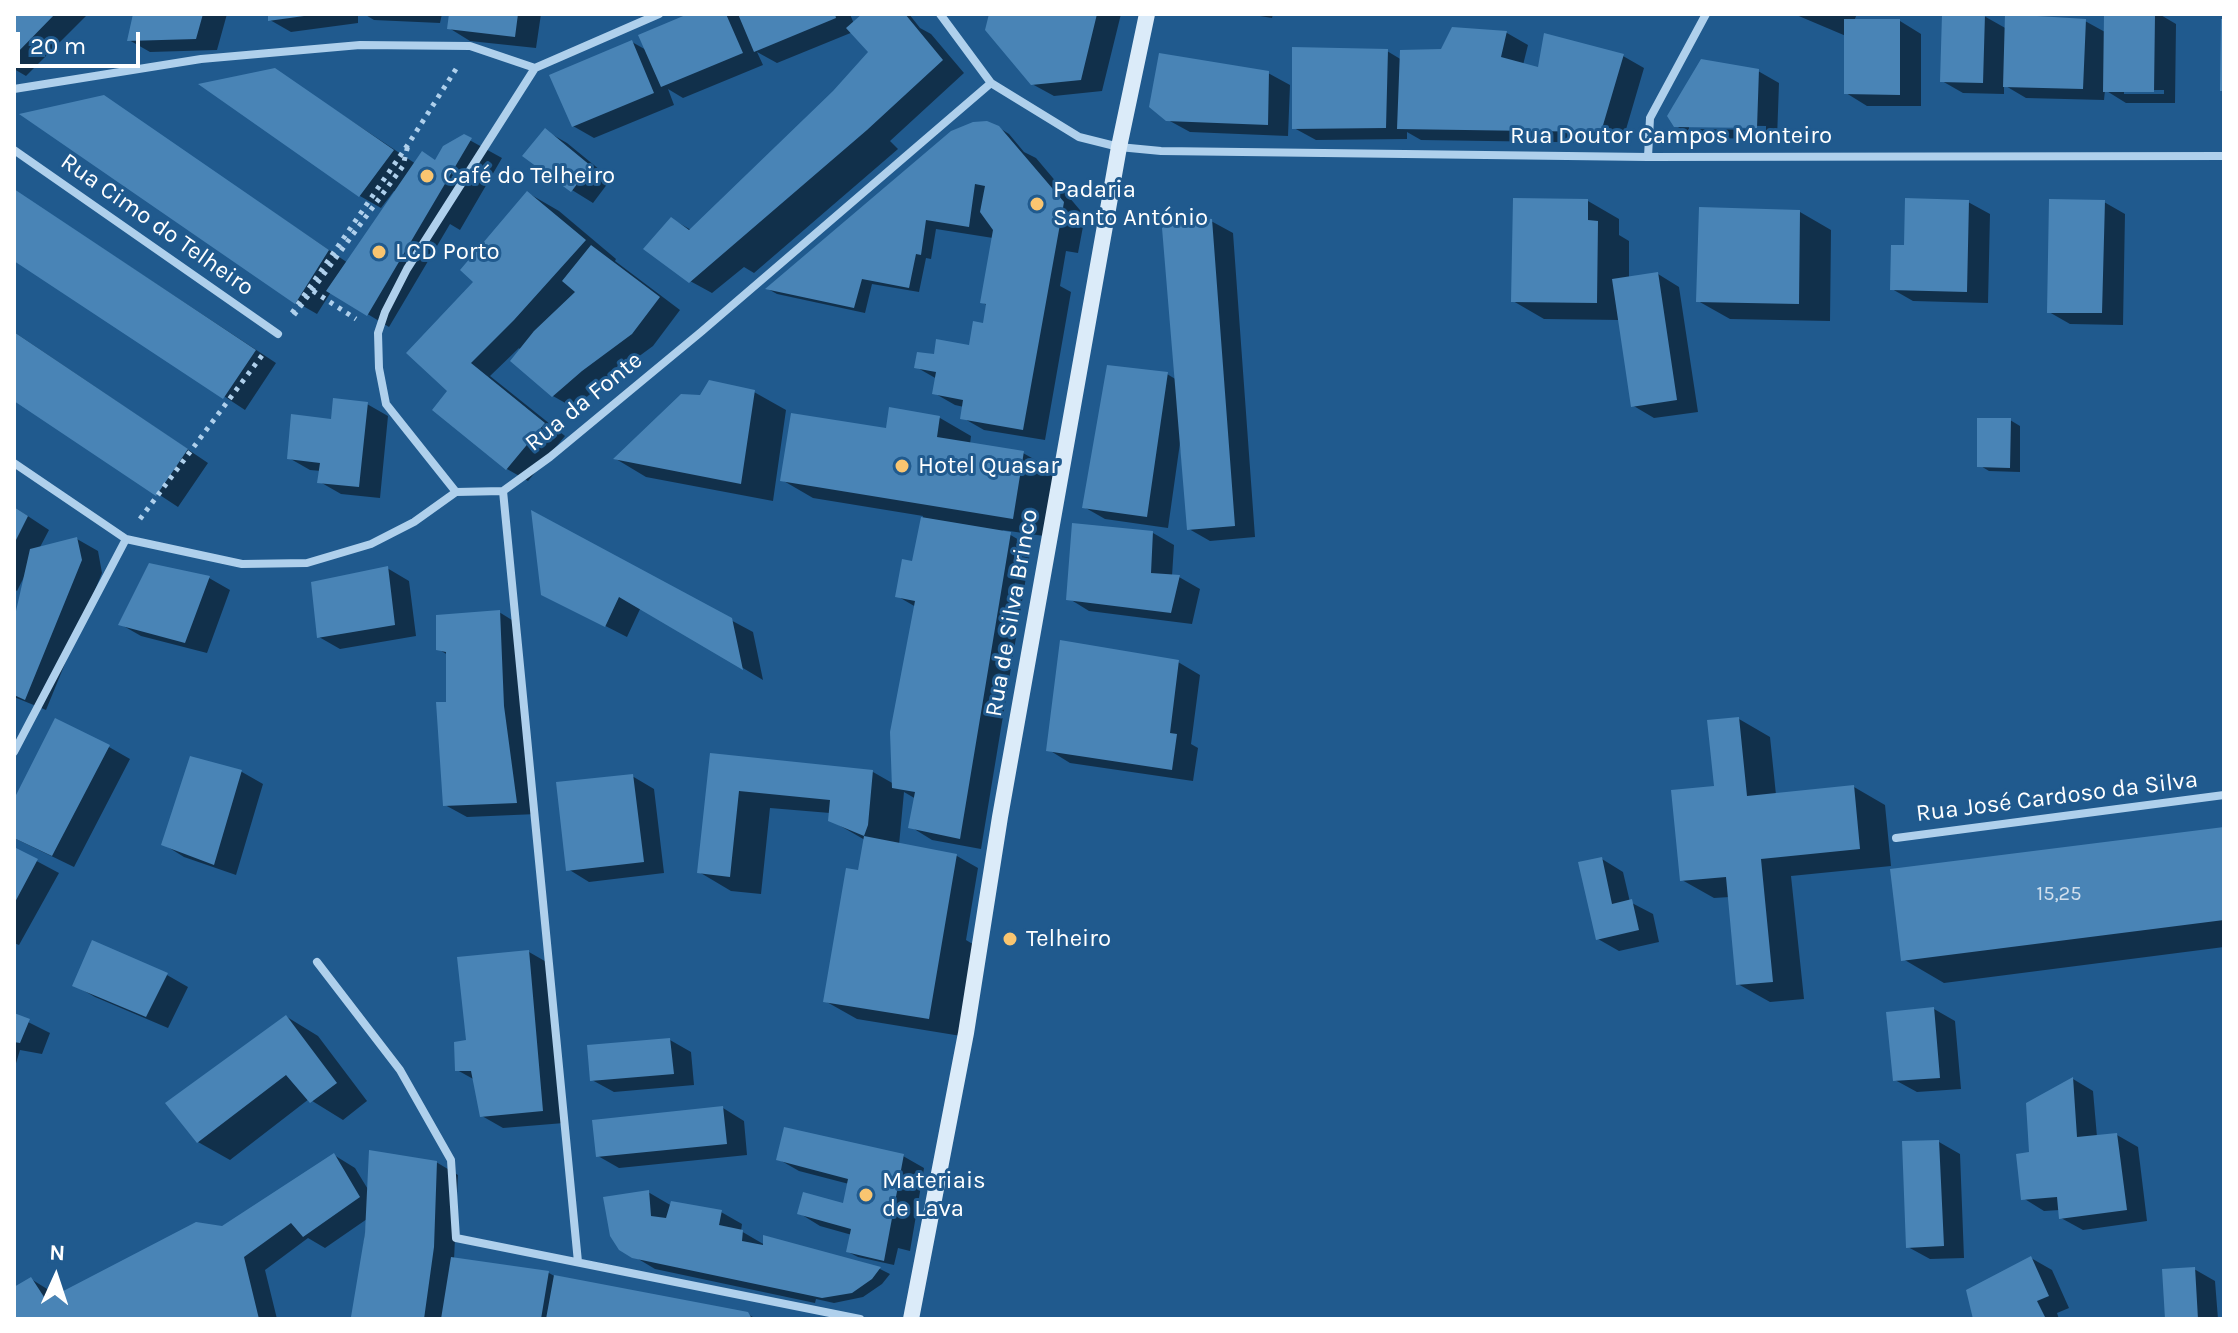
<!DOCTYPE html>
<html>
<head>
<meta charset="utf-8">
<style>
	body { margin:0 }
	#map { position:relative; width:2238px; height:1333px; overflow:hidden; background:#205a8e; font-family:Karla,sans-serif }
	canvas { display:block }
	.frame { position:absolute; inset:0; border:16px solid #fff; pointer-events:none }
	.north { position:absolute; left:16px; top:1237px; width:80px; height:80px; -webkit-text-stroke:6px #205a8e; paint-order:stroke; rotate:3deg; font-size:22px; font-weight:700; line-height:32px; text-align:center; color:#fff }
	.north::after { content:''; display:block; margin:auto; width:28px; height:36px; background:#fff; clip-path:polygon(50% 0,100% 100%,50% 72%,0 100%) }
	.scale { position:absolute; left:16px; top:32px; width:124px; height:36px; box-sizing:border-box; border:4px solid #fff; border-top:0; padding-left:10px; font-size:24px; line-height:28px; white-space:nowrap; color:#fff; -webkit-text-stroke:6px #205a8e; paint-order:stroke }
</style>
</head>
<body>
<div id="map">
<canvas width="2238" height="1333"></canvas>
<div class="frame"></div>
<div class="north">N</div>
<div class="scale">20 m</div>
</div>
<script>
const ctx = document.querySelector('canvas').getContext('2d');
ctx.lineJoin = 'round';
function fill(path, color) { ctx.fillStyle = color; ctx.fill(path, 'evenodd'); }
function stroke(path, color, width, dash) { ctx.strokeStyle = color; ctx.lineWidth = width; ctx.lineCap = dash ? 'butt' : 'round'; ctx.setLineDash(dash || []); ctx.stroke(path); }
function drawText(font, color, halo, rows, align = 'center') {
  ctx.font = font + ' Karla,sans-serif'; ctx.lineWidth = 6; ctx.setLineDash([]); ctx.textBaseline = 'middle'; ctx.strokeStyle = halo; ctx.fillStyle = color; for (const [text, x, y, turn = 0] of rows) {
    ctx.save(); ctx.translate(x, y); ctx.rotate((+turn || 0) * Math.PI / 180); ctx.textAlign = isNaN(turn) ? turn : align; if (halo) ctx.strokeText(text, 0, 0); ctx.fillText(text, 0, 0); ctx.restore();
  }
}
fill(new Path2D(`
	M14,14h74l-62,62 -12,-7z
	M135,14h92l-10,36 -67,2 -21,-12z
	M270,14h88v9l-67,9 -21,-12z
	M364,14h78l-2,9 -66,-3z
	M451,14h90l-5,34 -66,-7 -21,-13z
	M694,14h156l4,10 11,-10h44l11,14 11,6 33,39 -74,68 8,8 -144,124 -10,-6 -32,26 -22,-12 -18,-62 19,11 144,-138 37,-42 -19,-18 -76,31 -20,-11 6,13 -80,33 -15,-9 6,16 -80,33 -21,-12 59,-84 16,9z
	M991,14h130l-19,77 -48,5 -22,-12z
	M1248,14h25l-1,4z
	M1794,14h63l-3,7h46l21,13v72h-54l-21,-13v-57z
	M2007,14h27l10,6 41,1 20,11 1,-18h53l17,10 -1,79h-49l-21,-13 -1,10 -78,-2 -22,-13v9l-41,-1 -21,-12 42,-65 23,13zM2124,90h40v4h-40z
	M1454,29l53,4 21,12 -5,20 16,4 84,-13 21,12 -22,75 -201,-3 -14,-8v7l-91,1 -22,-12 93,-77 15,9 41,-9z
	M275,70l141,94 20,-2 28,-25 38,21 -42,72 -10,-6 -61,103 -58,-35 -14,22 -21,-12 -192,-205 244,166 49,-70 -3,-2 -13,17 -21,-12z
	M1758,71l21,12 -2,56 -79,-1 -22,-12zM1689,125l77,1v4l-77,-1z
	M1268,73l22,12 -2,51 -98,-4 -22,-12z
	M998,127l11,7 15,18 12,6 49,58 -7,37 -12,-2 -6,35 11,6 -26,148 -61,-10 -21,-12 1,-11 -9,-2 -21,-12 3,-14 -21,-12 19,-10 36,-10 13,-22 4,-19 -6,-4 11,-64 -57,-9 -5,30 -5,-1 -7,34 -47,-8 -7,29 -88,-19 -9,-5z
	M546,131l21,12 44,36 -18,24 -21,-13z
	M14,190l262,173 -31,47 -231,-152z
	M528,193l31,18 57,48 -1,2 65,49 -27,36 -49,36 -30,26 -21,-12 -34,-48 -29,28 75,60 -37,45 -21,-12 -57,-78 25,-109z
	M1588,201l31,18v16l10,6v38l29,-5 21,13 19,125 -44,6 -22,-13 -12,-85 -76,-1 -31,-18z
	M1968,202l22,12 -2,89 -75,-2 -21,-12 14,-42z
	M2104,202l21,12 -2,111 -53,-1 -21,-12z
	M1800,212l31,18 -1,91 -100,-2 -32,-18z
	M1211,221l22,12 22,304 -45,4 -21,-12 -9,-86 -12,85 -63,-9 -21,-12 83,-133 10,6z
	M14,332l194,131 -30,44 -164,-108z
	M754,392l32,18 -13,91 -127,-24 -30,-18z
	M367,404l21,12 -8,82 -39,-4 -21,-12 1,-11 -11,-1 -21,-12 43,-37z
	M940,418l31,18 -1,8 53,9 32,18 -11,65 -42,-6 29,17 -50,302 -49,-9 -21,-13 5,-28 -12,-7 -5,53 58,11 21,12 -12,72 10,6 -15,90 -104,-17 -32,-18 35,-129 5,-32 -35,-20v-7l-60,-5 -9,86 -30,-3 -32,-19 12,-117 162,17 21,12 22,-177 -19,-11 17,-33 9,-47 -110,-18 -31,-18 106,-50z
	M2010,420l10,6v46l-31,-1 -10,-6z
	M14,507l35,23 -10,19 38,-10 21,12 4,22 -56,137 -32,-13v-68l11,-54 -8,16 -3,-2z
	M533,514l220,118 10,48 -122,-73 -14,30 -84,-43z
	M1153,533l21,12 -2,31 7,1 21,12 -8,35 -103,-13 -21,-13z
	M387,568l22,13 7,55 -76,13 -21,-12z
	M209,578l21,12 -23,63 -66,-17 -21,-12z
	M499,612l21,13 5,94 12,95 -70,3 -22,-12 3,-150 -10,-6z
	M1178,662l22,13 -9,69 7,4 -5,33 -123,-18 -21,-13z
	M1739,719l31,18 6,58 78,-8 31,18 6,61 -100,10 13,123 -34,3 -32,-18 -8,-87 -16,1 -32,-18z
	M109,747l21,12 -56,108 -60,-29v-35z
	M191,759l51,13 21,12 -27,91 -52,-18 -21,-13z
	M632,776l22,13 10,84 -75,9 -21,-13z
	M2224,829v118l-280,36 -41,-24z
	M14,849l45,24 -40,72 -5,-2z
	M1602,859l21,13 7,30 23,12 6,28 -40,9 -21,-12z
	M93,943l74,32 21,12 -20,41 -73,-31 -21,-12z
	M529,952l21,12 14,159 -61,5 -21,-12 -7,-36 -18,-10 11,-28z
	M1934,1009l21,12 6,68 -44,3 -22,-12z
	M14,1015l36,18 -8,21 -22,-4 -6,20z
	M287,1017l31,19 49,65 -24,19 -34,-21 -79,61 -32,-18z
	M670,1040l21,12 3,33 -80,7 -22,-12z
	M2073,1079l20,12 4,46 20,-2 21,12 9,74 -64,9 -22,-12 -1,-8 -16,1 -21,-13 8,-44z
	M723,1108l21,13 3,34 -128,13 -21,-12z
	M1939,1142l21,12 4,104 -34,1 -22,-12z
	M334,1155l21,13 14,23 67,-29 22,13 -4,85 95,13 7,4 191,37 10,5h-398l-5,-3 13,-97 -42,29 -17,-10 -43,32 12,49h-263v-31l17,-9 21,13 4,5 166,-69z
	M903,1156l21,12 -14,83 -12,-3 -4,17 -36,-8 -10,-5 4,-17 -32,-9 -21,-13 45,-7 5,-22 -50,-13 -21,-12z
	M648,1192l24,14 49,6 21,12 -1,7 24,14 38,4 77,20 10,5 -8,10 -19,13 -29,6 -18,-4 -1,4 -160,-34 -35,-21z
	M2031,1258l21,12 17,38 -12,5 2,6h-84z
	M2194,1269l21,12 3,38h-51z`), '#0007');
fill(new Path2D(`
	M14,14h41l-41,42z
	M133,14h70l-7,25 -69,2z
	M268,14h36v2l-36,5z
	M449,14h69l-3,23 -68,-8z
	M688,14h38l17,39 -82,34 -23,-52z
	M738,14h97l1,4 -82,34z
	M862,14h43l38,46 -76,70 -178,153 -46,-34 28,-32 18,13 144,-139 35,-39 -22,-24z
	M989,14h108l-16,66 -50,5 -46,-55z
	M1942,14h43l-2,69 -43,-1z
	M2005,14l81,5 -3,70 -80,-2z
	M2104,14h51l-1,78h-51z
	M1844,19h56v76l-56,-1z
	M2221,19h3v72h-4z
	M1452,27l55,4 -6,26 37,10 6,-34 80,21 -23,78 -204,-3 3,-79 41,-1z
	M632,40l22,53 -82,34 -23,-52z
	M1292,47l96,2 -2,79 -94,1z
	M1159,53l110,18 -1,54 -102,-4 -17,-14z
	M1701,59l58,10 -2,59 -83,-1 -7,-11z
	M275,68l119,82 -35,47 -161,-113z
	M104,95l225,155 -34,54 -276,-190z
	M987,121l12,5 65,76 -41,228 -63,-11 3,-19 -31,-6 4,-22 -22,-4 3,-16 17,2 2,-15 33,6 4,-24 10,2 3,-19 -6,-1 13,-73 -13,-18 5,-26 -10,-2 -6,43 -43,-7 -5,35 -5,-1 -7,34 -47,-9 -8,29 -89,-19 186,-158 22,-9z
	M545,128l46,38 -20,26 -49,-36z
	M464,134l8,4 -105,178 -41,-25 96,-140 13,9 8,-14z
	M14,189l242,161 -33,49 -209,-138z
	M527,191l59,49 -72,80 -43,43 74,60 -39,47 -74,-60 15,-19 -41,-38 67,-71 -13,-12z
	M1513,198l75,1v21l10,1 -1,82 -86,-1z
	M1905,198l64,2 -2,92 -77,-2 1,-45h13z
	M2049,199l56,1 -3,113h-55z
	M1699,207l101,3 -1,94 -103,-2z
	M1179,216l33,3 23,307 -48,4 -25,-302z
	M591,245l69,52 -28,37 -50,37 -30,26 -42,-36 24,-30 41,-39 -13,-11z
	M1658,272l19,128 -46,7 -19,-128z
	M14,332l174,117 -32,47 -142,-95z
	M1107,365l61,7 -21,145 -65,-9z
	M709,380l46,10 -14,94 -128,-25 68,-65 19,1z
	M333,398l35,4 -9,85 -42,-4 3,-20 -33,-4 4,-45 40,5z
	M889,407l51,9 -3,21 87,14 -11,68 -233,-38 11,-68 95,15z
	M1977,418h34l-1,50 -33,-1z
	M14,507l14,9 -14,28z
	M531,510l201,108 11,52 -124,-73 -14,30 -64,-32z
	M921,517l90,15 -51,307 -52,-11 7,-36 -23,-4 -2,-56 25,-131 -20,-4 7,-38 10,2z
	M1072,523l81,8 -2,42 29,2 -9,38 -105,-13z
	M77,537l5,23 -57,140 -11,-5v-75l16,-71z
	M149,563l61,13 -25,67 -67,-18z
	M388,566l7,59 -78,13 -6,-56z
	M500,610l4,96 13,97 -74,3 -7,-104h10v-50l-10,-2v-35z
	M1060,640l119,20 -9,73 7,1 -5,36 -126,-19z
	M1739,717l8,79 107,-11 6,64 -99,10 12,123 -37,3 -10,-108 -46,4 -9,-91 43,-4 -7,-66z
	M55,718l55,27 -58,111 -38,-18v-39z
	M710,753l163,17 -5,55 -4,11 -36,-15 2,-21 -91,-9 -9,86 -33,-4z
	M190,756l52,14 -28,95 -53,-20z
	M633,774l11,88 -78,9 -10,-89z
	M2224,827v93l-323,41 -11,-92z
	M864,836l93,18 -28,165 -106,-17 23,-134 12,2z
	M14,847l24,12 -24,45z
	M1602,857l10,47 20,-5 7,31 -43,10 -18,-78z
	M92,940l76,33 -22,44 -74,-31z
	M529,950l14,161 -63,6 -9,-46h-16l-1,-29 12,-2 -9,-83z
	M1934,1007l6,71 -47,3 -7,-69z
	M14,1013l16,6 -10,24 -6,-1z
	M286,1015l51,68 -27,20 -24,-28 -89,68 -32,-40z
	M670,1038l4,36 -84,7 -3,-36z
	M2073,1077l4,60 40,-4 10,77 -68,9 -2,-22 -36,3 -5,-46 13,-2 -3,-49z
	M723,1106l4,38 -131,13 -4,-37z
	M784,1127l120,27 -20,107 -38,-9 5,-23 -54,-15 6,-22 40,11 5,-24 -72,-19z
	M1939,1140l5,106 -38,2 -4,-107z
	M369,1150l68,11 -3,86 -10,72 -73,-2 14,-84z
	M334,1153l26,44 -57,40 -12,-14 -47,34 15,62h-245v-32l17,-10 15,23 150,-78 26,4z
	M649,1190l2,26 15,2 5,-17 51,9 -3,15 24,5 -1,11 21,4v-10l118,32 -9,12 -20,14 -30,5 -190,-40 -13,-8 -9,-14 -7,-39z
	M2031,1256l18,40 -12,5 9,18h-73l-7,-29z
	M451,1257l98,14 -8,48h-100z
	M2195,1267l3,52h-33l-3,-50z
	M554,1275l194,37 4,7h-206z`), '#4984b6');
stroke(new Path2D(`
	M313,291l43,28
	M292,313l117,-170 47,-74
	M294,315l109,-149 5,-21
	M140,519l123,-165`), '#afd0ec', 5, [4, 6]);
stroke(new Path2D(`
	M940,14l51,69 88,54 40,10 42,4 487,6 576,-1
	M14,89l187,-30 159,-14 110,1 65,22 124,-54
	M14,150l264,184
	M1648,157l2,-39 56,-104
	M14,463l112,76 -112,213
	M503,491l75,771
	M456,492l-70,-88 -7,-36 -1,-35 7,-21 22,-43 128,-201
	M126,539l116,25 65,-1 64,-19 43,-22 42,-30 47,-1 47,-34 151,-125 290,-249
	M1896,838l328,-43
	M317,962l83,108 51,90 5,78 404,81`), '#afd0ec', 8);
stroke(new Path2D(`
	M911,1319l55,-286 34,-216 119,-670 28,-133`), '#dbebf9', 16);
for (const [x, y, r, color] of [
	[427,176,8,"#f9c570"],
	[1037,204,8,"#f9c570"],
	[379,252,8,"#f9c570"],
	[902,466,8,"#f9c570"],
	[1010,939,8,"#f9c570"],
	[866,1195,8,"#f9c570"]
]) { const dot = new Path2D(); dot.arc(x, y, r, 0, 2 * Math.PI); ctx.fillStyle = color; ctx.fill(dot); stroke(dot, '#205a8e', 3); }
drawText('20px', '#d2e0ed', null, [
	["15,25",2059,894]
]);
drawText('24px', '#fff', '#205a8e', [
	["Rua Doutor Campos Monteiro",1671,136],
	["Rua Cimo do Telheiro",157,225,35],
	["Rua da Fonte",584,402,-39],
	["Rua de Silva Brinco",1012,613,-80],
	["Rua José Cardoso da Silva",2057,797,-7]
]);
drawText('24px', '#fff', '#205a8e', [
	["Café do Telheiro",443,176],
	["Padaria",1053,190],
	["Santo António",1053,218],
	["LCD Porto",395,252],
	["Hotel Quasar",918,466],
	["Telheiro",1026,939],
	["Materiais",882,1181],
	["de Lava",882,1209]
], 'left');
</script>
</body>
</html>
